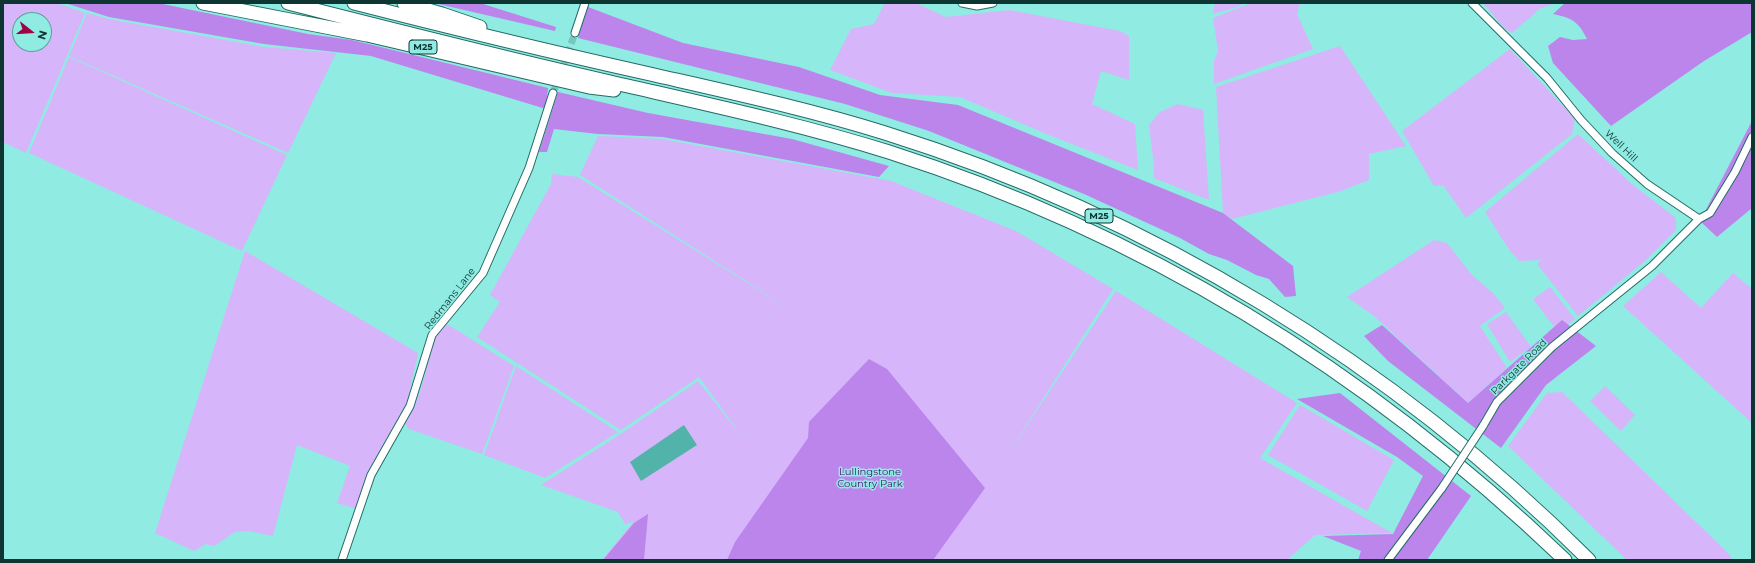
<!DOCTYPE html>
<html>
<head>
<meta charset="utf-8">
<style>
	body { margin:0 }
	#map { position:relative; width:1755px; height:563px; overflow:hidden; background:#90ebe2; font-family:Montserrat,sans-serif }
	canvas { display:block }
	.frame { position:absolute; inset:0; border:4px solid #0d3532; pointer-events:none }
	.north { position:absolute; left:12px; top:12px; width:40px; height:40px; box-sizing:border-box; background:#90ebe2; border:1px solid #5ca29c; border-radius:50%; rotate:107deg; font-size:11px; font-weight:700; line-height:16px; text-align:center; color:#0d3532 }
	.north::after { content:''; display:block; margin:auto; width:14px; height:18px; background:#9f0344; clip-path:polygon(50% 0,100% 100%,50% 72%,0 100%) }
</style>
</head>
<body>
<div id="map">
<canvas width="1755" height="563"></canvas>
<div class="frame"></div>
<div class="north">N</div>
</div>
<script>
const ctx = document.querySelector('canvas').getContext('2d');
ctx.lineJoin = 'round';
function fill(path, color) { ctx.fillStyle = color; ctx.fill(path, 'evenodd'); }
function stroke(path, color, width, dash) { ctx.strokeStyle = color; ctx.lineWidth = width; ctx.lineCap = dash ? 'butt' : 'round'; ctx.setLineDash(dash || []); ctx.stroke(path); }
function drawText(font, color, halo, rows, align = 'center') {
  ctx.font = font + ' Montserrat,sans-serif'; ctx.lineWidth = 3; ctx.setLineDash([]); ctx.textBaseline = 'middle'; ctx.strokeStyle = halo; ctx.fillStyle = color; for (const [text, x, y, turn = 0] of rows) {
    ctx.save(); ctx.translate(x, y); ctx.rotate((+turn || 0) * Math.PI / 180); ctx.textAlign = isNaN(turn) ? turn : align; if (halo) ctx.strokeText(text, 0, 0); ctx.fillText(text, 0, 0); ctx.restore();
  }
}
fill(new Path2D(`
	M3,3h54l28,10 -59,140 -23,-11zM20,20h24v24h-24z
	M885,3h31l30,14 63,-7 111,21 9,5v44l-28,-9 -9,33 43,20 3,46 -94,-37 -84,-36 -68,-4 -62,-23 21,-41 23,-5z
	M1215,3h29l-7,4 -24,7z
	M1251,3h49l-3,11 16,35 -99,35v-23l4,-10 -5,-33z
	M1483,3h73l-15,5 -29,25 -8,-5z
	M87,13l22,6 155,28 72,6 -48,100 -219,-97z
	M1340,46l66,100 -37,8v26l-28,11 -109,28 -9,-6 -7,-126z
	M1510,49l65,70 -3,15 -106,84 -23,-33 -9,1 -32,-55z
	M69,57l218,98 -45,96 -213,-98z
	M1178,104l25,6 6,90 -55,-22v-12l-5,-41 11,-13z
	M1578,134l55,51 43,33v12l-30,30 -68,56 -41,-52 4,-4 -22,1 -9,-10 -25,-39z
	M598,136l64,3 229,42 125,50 97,58 -109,171 112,-169 181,112 -37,55 132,75 -77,2 -26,23 1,2h-688l32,-39 -9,3 -7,-12 -77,-27 81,-52 76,-52 46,58 -45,-62 -78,53 -144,-93 23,-35 -10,-7 61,-111 1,-10 26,3 229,143 -227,-145z
	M1434,240l13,3 24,31 22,19 12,15 -25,18 27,42 -39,35 -94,-87 -27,-19z
	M245,251l173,102 -11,50 -40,70 -10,36 -20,-6 13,-37 -53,-21 -24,91 -25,-5 -13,1 -21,14 -8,-2 -12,7 -39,-18z
	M1661,272l40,36 32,-35 19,16v134l-129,-117z
	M1550,287l25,32 -17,13 -25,-33z
	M1506,312l25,35 -21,15 -23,-38z
	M447,324l67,42 -32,88 -73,-25 -5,-6 11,-19 6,-15 14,-52z
	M516,366l102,66 -73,46 -61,-23z
	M1605,386l30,29 -14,16 -31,-30z
	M1562,392l168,163 1,5h-104l-119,-114 39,-53z
	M1300,405l94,55 -27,51 -99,-56z`), '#d7b5fa');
fill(new Path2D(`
	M65,3h93l150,31 44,6 196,48 -2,21 -175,-53 -107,-12 -155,-27z
	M434,3h46l76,24 -1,4z
	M1565,3h187v29l-48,29 -93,65 -58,-63 -5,-17 12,-9 13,3 14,-1c-9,-18 -15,-21 -34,-25z
	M588,7l95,36 116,24 81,28 78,10 265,108 70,53 3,30 -11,1 -16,-18 -13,-4 -29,-15 -18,-6 -29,-16 -96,-44 -155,-63 -84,-27 -267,-66z
	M558,92l90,21 144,26 97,27 -10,11 -216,-40 -65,-3 -44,-5 -7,23h-8z
	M1752,121v87l-35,29 -17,-16z
	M1562,320l34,26 -50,39 -45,63 -113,-87 -24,-25 18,-11 86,78z
	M869,359l18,10 98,119 -52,72h-206l8,-18 73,-104 1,-16z
	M1340,393l131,103 -44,64h-69l3,-9 -38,-15 70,-2 30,-58 -26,-19 -100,-58z
	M648,514l-4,46h-41l31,-37z`), '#bb85ec');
fill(new Path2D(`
	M684,425l13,20 -56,36 -11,-19z`), '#51b3aa');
stroke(new Path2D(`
	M553,93l22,-60`), '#76c7bf', 7, [7, 3.5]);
const minor = new Path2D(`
	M962,3l15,3 16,-3
	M1472,3l75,75 34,42 31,33 35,31 52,35 11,-6 25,-41 17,-35
	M575,33l10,-30
	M1483,426l14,-24 55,-55 100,-81 47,-47
	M342,560l29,-85 39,-69 22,-71 51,-62 46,-105 24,-75
	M1388,560l54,-72`);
const motorway = new Path2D(`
	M203,3l164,32 222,52 25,3
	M288,3c106,27 212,54 318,78 95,22 190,42 283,71 257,82 482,222 676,408
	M354,3c98,25 197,49 296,71 79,18 158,35 235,59 266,83 508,231 704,427
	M404,3l38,11 38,13`);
stroke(minor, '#236c65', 9);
stroke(motorway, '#236c65', 15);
stroke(minor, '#fff', 7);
stroke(motorway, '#fff', 13);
const minorBridge = new Path2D(`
	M1442,488l41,-62`);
stroke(minorBridge, '#236c65', 9, []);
stroke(minorBridge, '#fff', 7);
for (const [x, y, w] of [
	[423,47,28],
	[1099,216,28]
]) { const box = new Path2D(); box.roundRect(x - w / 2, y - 7, w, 14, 3); ctx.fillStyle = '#90ebe2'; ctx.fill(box); stroke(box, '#0d3532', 1); }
drawText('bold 9px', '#0d3532', null, [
	["M25",423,47],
	["M25",1099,216]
]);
drawText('10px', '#0d3532', '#90ebe2', [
	["Well Hill",1621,146,44],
	["Redmans Lane",450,299,-52],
	["Parkgate Road",1519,367,-45]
]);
drawText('10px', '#470e6b', '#90ebe2', [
	["Lullingstone",870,472],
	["Country Park",870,484]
]);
</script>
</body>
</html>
